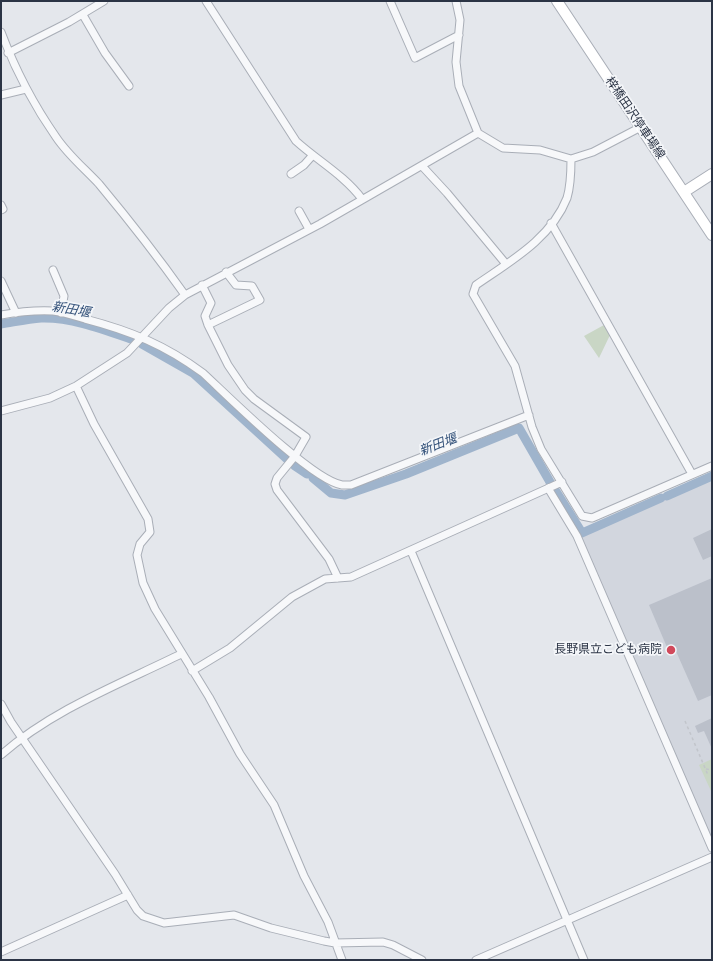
<!DOCTYPE html>
<html>
<head>
<meta charset="utf-8">
<style>
	body { margin:0 }
	#map { position:relative; width:713px; height:961px; overflow:hidden; background:#e4e7ec; font-family:Rubik,sans-serif }
	canvas { display:block }
	.frame { position:absolute; inset:0; border:2px solid #2b3445; pointer-events:none }
</style>
</head>
<body>
<div id="map">
<canvas width="713" height="961"></canvas>
<div class="frame"></div>
</div>
<script>
const ctx = document.querySelector('canvas').getContext('2d');
ctx.lineJoin = 'round';
function fill(path, color) { ctx.fillStyle = color; ctx.fill(path, 'evenodd'); }
function stroke(path, color, width, dash) { ctx.strokeStyle = color; ctx.lineWidth = width; ctx.lineCap = dash ? 'butt' : 'round'; ctx.setLineDash(dash || []); ctx.stroke(path); }
function drawText(font, color, halo, rows, align = 'center') {
  ctx.font = font + ' Rubik,"Noto Sans JP",sans-serif'; ctx.lineWidth = 3.5; ctx.setLineDash([]); ctx.textBaseline = 'middle'; ctx.strokeStyle = halo; ctx.fillStyle = color; for (const [text, x, y, turn = 0] of rows) {
    ctx.save(); ctx.translate(x, y); ctx.rotate((+turn || 0) * Math.PI / 180); ctx.textAlign = isNaN(turn) ? turn : align; if (halo) ctx.strokeText(text, 0, 0); ctx.fillText(text, 0, 0); ctx.restore();
  }
}
fill(new Path2D(`
	M712,479v360l-131,-303z`), '#d2d6de');
fill(new Path2D(`
	M604,325l6,10 -11,23 -15,-22z
	M712,759v31l-1,1 -12,-26z`), '#c9d6c5');
stroke(new Path2D(`
	M1,324c13,-2 27,-5 40,-6 31,-1 64,12 93,22
	M142,344l51,29 95,87
	M295,466l12,8
	M313,478l18,15 14,2 61,-21 113,-46 31,54
	M555,490l27,43 79,-35
	M667,496l45,-20`), '#9fb4cc', 9);
fill(new Path2D(`
	M712,529v27l-9,4 -10,-22z
	M712,578v117l-14,6 -23,-52 -6,3 -20,-47z
	M712,718v31l-8,-18 -6,2 -3,-7z`), '#bbc0ca');
const street = new Path2D(`
	M206,1l90,140c22,20 48,34 66,58
	M390,1l25,57 44,-23
	M456,1l4,19 -4,42 3,24 19,47 25,15 37,2 31,9 22,-7 48,-25
	M83,15l22,38 24,33
	M1,32c14,37 32,72 55,105 12,18 28,31 43,47 30,36 59,73 86,111
	M8,53l61,-31 35,-21
	M1,95l25,-6
	M571,159c0,13 0,26 -4,39 -16,41 -58,64 -91,87l-3,9 42,72 17,61 9,22 41,67 10,2 120,-52
	M422,166l25,27 59,71
	M291,174l13,-9 8,-9
	M1,205l2,4 -2,1
	M299,211l10,18
	M551,223l141,251
	M53,270l11,26 -3,17
	M1,281l15,32
	M202,285l9,18 -6,13 3,9 20,40 17,25 9,9 52,38 -11,19 -18,22 -2,6 2,6 52,69 9,19
	M1,315c17,-3 34,-5 52,-4 10,1 22,5 32,8 46,12 80,26 118,54 26,24 109,107 139,112 2,0 6,0 9,0l178,-70
	M208,325l52,-25 -8,-14 -16,-1 -10,-13
	M76,386l18,38 54,95 2,13 -10,12 -3,11 6,28 12,26 54,88 31,57 34,51 30,71 24,46 14,38
	M1,411l49,-13 26,-12 51,-33 42,-45 16,-13 135,-71 158,-91
	M548,488l29,48 135,312
	M411,551l173,409
	M192,671l38,-23 62,-51 33,-18 26,-2 211,-95
	M1,704l10,18 104,152 22,36 6,6 21,7 70,-8 37,13 53,13 11,2 48,-1 10,3 29,15
	M1,755c51,-45 119,-71 180,-101
	M1,952l127,-57
	M476,960l236,-103`);
const secondary = new Path2D(`
	M557,1l155,234
	M684,192l28,-18`);
stroke(street, '#a9aeb7', 9);
stroke(secondary, '#a9aeb7', 12);
stroke(new Path2D(`
	M685,721l23,54
	M706,769l6,1`), '#c2c5cb', 1.5, [3, 3]);
stroke(street, '#f7f8fa', 7);
stroke(secondary, '#fff', 10);
for (const [x, y, r, color] of [
	[671,650,5,"#d1495b"]
]) { const dot = new Path2D(); dot.arc(x, y, r, 0, 2 * Math.PI); ctx.fillStyle = color; ctx.fill(dot); stroke(dot, '#f4f6f9', 1.5); }
drawText('12px', '#2b3445', '#f4f6f9', [
	["梓橋田沢停車場線",635,118,56]
]);
drawText('12px', '#2b3445', '#f4f6f9', [
	["長野県立こども病院",662,650]
], 'right');
drawText('italic 13px', '#34527a', '#f4f6f9', [
	["新田堰",71,310,10],
	["新田堰",438,445,-21]
]);
</script>
</body>
</html>
